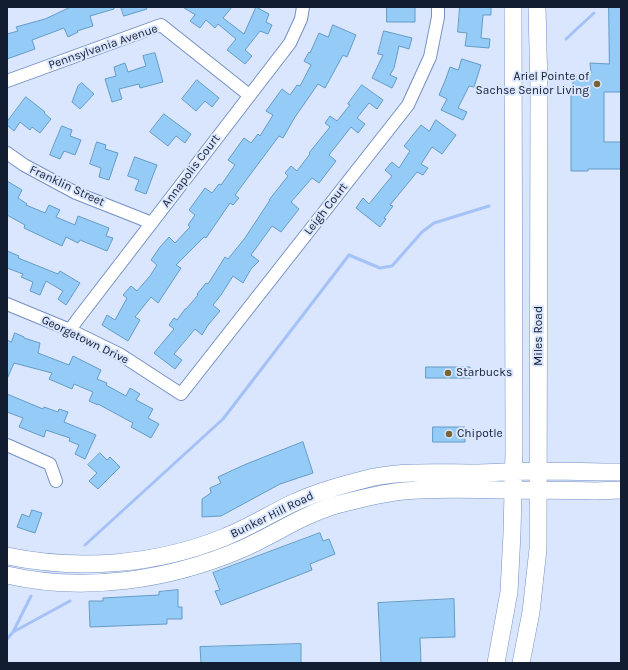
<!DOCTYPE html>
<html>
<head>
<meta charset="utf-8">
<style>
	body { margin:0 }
	#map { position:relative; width:628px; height:670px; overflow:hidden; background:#d9e6fd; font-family:Karla,sans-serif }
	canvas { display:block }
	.frame { position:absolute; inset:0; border:8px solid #131d32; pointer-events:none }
</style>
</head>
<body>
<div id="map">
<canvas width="628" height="670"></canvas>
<div class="frame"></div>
</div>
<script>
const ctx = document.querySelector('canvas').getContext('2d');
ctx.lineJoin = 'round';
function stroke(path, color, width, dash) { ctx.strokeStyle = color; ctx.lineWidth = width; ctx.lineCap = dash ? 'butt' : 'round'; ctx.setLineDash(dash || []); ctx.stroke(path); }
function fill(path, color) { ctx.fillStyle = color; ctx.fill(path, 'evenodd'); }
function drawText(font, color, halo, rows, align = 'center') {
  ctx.font = font + ' Karla,sans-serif'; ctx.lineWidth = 4; ctx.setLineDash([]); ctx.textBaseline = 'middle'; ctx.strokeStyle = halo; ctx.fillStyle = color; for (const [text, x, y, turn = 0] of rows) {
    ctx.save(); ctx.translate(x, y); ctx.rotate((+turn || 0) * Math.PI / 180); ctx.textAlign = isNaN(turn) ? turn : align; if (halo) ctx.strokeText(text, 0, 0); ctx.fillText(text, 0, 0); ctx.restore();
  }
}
stroke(new Path2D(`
	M566,39l28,-26
	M85,545l138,-126 126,-164 31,13 12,-2 30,-34 12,-9 55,-17
	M13,632l57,-31
	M7,639l6,-7 18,-36`), '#a5c2f8', 3);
const building = new Path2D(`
	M71,7h43v2l-24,7 3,10 -16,5 1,1 -10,5 -4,-9 -32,12 3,9 -28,10v-25l11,-3 -2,-4 29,-8z
	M121,7h25l1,2 -23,7z
	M183,7h49l-9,11 21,16 12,-27 13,7 -3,8 6,3 -4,9 -8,-3 -15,19 7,6 -7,8 -18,-14 9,-11 -18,-15 -3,4 -9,-8 -6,8 -10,-7 5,-6z
	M387,7h28v15h-28z
	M460,7h31v8h-8l-2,23 9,1 -1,9 -24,-2 2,-13 -9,-1z
	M609,7h12v85h-17v50h17v27h-33v2h-17v-78h2v-17h5l4,-3h9l-1,-10 19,1z
	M333,25l23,10 -9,22 -4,-2 -18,33 -7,-4 -23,33 -12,21 -4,-2 -44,59 4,3 -6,7 -3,-2 -24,35 -2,-1 -28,28 5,3 -23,35 -7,-6 -16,20 5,3 -12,21 -26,-16 5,-10 8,5 12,-22 -4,-3 8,-9 6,5 13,-15 7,-11 -6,-5 9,-13 9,-10 6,6 15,-16 -2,-2 7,-10 -6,-5 16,-22 7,5 7,-9 2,1 14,-20 -7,-5 16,-22 7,5 7,-9 2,2 13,-21 -7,-4 16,-22 8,6 7,-10 3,1 11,-21 -7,-4 5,-9 1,1 9,-20 9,4z
	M384,31l28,7 -3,11 -10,-3 -5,22 -4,7 7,3 -5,10 -20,-10 11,-23 -5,-1z
	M155,53l8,29 -23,6 -1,-4 -20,5 3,10 -10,3 -7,-23 11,-3 -2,-9 11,-4 3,9 18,-6 -3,-10z
	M462,59l19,6 -7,22 -5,-1 -11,22 9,4 -4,8 -22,-10 6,-11 -8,-4 6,-14 5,-14 8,3z
	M197,80l22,18 -7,9 -7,-6 -9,10 -14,-12z
	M82,83l12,11 -14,15 -8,-7 6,-16z
	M362,85l21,15 -6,9 -8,-6 -12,15 8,6 -7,9 -7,-6 -22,28 7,6 -17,22 -7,-5 -21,24 8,7 -18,23 -9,-6 -21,29 8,6 -8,8 -8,14 -10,-7 -12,19 -8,10 7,6 -12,14 -6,10 -7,-6 -21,25 8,6 -7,9 -21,-16 20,-24 -5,-4 5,-7 3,2 8,-11h1l12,-14 -1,-1 9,-11 2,1 17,-27 3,2 17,-21 25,-38h-1l19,-24 -3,-3 6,-7 6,5 13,-17 -1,-1 21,-26 -5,-4 5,-7 7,5 13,-16 -2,-1z
	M26,97l19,15 -1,1 7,6 -11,14 -8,-6 -2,3 -10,-8 -6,9 -7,-6v-3z
	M164,114l27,20 -6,9 -9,-7 -8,10 -18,-14z
	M436,120l20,15 -14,19 -10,-7 -11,17 7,4 -5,7 -6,-3 -27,33 3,1 -9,12 2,1 -6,8 -24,-19 7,-10 6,6 23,-28 -7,-6 7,-8 7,6 11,-17 -6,-5 17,-21 8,6z
	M62,126l10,4 -2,6 11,4 -6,15 -11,-4 -4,8 -10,-4z
	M97,142l9,3 -1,4 13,4 -9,27 -10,-3 2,-9 -11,-4z
	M135,157l22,8 -11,29 -11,-4 4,-10 -11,-4z
	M7,181l15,9 -4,8 9,6 -1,1 19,8 4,-8 11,5 -4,7 19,8 3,-9 31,12 -3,8 7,2 -6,13 -27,-11 -2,3 -12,-6 -4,9 -38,-18 1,-3 -18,-10z
	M7,251l12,5 -1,2 40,16 2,-3 20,12 -14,22 -8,-6 5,-8 -17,-10 -6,14 -10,-4 3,-9 -12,-5 2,-3 -16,-6z
	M15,333l9,4v1l16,5 -2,10 31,12 4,-9 28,14 -4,9 10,4 -1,2 20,11 4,-8 10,6 -4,6 17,9 -5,9 11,6 -8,14 -20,-11 2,-4 -35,-19v1l-9,-4 4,-9 -19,-8 -2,5 -23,-10 3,-6 -38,-10 -7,16v-39l4,2z
	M426,367h44l1,11h-45z
	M7,394l36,15 1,-2 14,5 1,-3 9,3 -4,10 32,13 -11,24 -10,-5 4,-9 -10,-4 1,-3 -24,-8 -2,7 -25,-10 4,-9 -16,-6z
	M433,427h32v15h-32z
	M303,442l10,31 -33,11 -59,32 -19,1v-18l9,-6 -1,-5 11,-5 -3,-6 26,-12z
	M100,453l7,7 3,-3 10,10 -22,22 -9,-8 8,-8 -9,-8z
	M32,510l10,3 -7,20 -18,-6 5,-13 7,3z
	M320,533l3,8 6,-2 6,15 -25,10 2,6 -91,35 -6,-14 5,-1 -7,-17z
	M178,590v17h4v12h-15v5l-77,3 -1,-26h14v-3l56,-3v-3z
	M454,599l1,38 -35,1 1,25h-40l-3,-60z
	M301,644v19h-100l-1,-16z`);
fill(building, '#95ccf7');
stroke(building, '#649bc6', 1);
const street = new Path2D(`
	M7,81l154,-56 88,70
	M7,153l17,12 52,28 76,30
	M7,304l63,26 51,25 60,39 227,-289 22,-48 8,-40v-10
	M70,330l7,-10 213,-277 11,-24 2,-12
	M7,445l43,19 6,17`);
const secondary = new Path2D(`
	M7,556c73,15 149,9 218,-19 23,-9 45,-23 68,-34 26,-12 53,-19 81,-26 32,-6 66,-4 98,-4 22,0 44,-2 67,-2 27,0 54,1 82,1
	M7,575c77,18 163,5 235,-26 32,-14 60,-34 94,-44 19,-5 39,-10 59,-13 39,-5 79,-2 118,-2 28,0 55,0 82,1l26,-1
	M496,663l13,-71 3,-59 2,-82 -1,-444
	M521,663l10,-51 7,-63 1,-460 -2,-82`);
stroke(street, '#7490c5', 14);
stroke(secondary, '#7490c5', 18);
stroke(street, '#fff', 12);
stroke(secondary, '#fff', 17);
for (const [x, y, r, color] of [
	[597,84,4,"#7a6232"],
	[448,373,4,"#7a6232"],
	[449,434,4,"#7a6232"]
]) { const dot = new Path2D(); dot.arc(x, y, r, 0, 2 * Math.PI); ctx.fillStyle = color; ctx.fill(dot); stroke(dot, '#d9e6fd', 1.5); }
drawText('12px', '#131d32', '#d9e6fd', [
	["Pennsylvania Avenue",103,47,-19],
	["Annapolis Court",191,171,-53],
	["Franklin Street",67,186,25],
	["Leigh Court",326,209,-52],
	["Miles Road",539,336,-90],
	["Georgetown Drive",85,340,26],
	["Bunker Hill Road",272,515,-26]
]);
drawText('12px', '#131d32', '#d9e6fd', [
	["Ariel Pointe of",589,77,"right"],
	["Sachse Senior Living",589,91,"right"],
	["Starbucks",456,373],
	["Chipotle",457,434]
], 'left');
</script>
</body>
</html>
